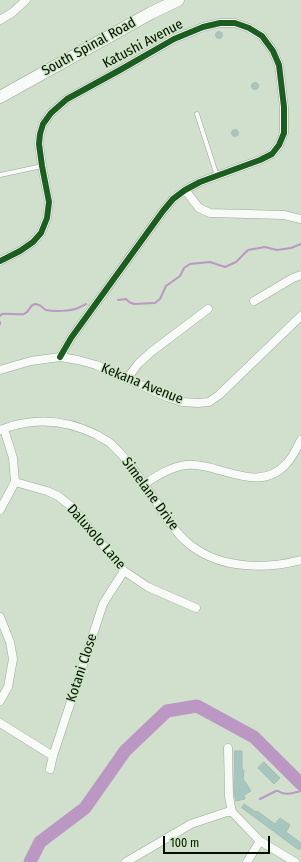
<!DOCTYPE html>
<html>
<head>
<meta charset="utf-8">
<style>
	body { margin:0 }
	#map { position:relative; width:301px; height:862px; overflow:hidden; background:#d1dfcd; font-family:"Fira Sans Condensed",sans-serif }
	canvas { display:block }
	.scale { position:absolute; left:163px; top:836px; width:107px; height:18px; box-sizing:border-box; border:2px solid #060e04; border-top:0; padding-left:5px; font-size:12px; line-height:14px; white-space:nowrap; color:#060e04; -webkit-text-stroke:3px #cde7c5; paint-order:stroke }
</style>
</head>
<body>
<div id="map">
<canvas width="301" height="862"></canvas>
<div class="scale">100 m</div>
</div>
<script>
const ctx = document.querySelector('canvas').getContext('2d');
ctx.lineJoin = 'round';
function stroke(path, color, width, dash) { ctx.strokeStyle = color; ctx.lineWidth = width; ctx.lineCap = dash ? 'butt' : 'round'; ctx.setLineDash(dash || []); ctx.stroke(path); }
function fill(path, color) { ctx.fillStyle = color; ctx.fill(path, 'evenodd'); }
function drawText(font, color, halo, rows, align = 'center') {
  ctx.font = font + ' "Fira Sans Condensed",sans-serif'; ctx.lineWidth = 3; ctx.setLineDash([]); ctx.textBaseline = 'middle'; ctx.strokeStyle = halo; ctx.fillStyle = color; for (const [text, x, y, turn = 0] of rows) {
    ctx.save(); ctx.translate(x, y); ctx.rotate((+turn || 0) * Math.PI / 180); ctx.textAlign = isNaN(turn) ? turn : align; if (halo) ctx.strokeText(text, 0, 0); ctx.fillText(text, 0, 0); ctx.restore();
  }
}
stroke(new Path2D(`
	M118,300l8,-1 3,3 5,2 21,-1 5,-4 6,-13 14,-10 4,-8 6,-4 20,-2 15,5 11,-5 12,-12 17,-3 12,3 14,-2 10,-4
	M0,316l2,-2c6,-1 16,1 22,0 6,-2 5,-9 11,-10 6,0 7,4 11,6 8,2 25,1 32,-2 3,-1 6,-3 8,-4
	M0,322v2
	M260,799l16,-8h2c7,5 15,2 23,0`), '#bb98c4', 2);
stroke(new Path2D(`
	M30,862l10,-20 45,-34 40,-57 42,-40 30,-5 57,31 47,47`), '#bb98c4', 13);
const building = new Path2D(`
	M215.5 35a3.5 3.5 0 1 1 7 0a3.5 3.5 0 1 1-7 0Z
	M251.5 86a3.5 3.5 0 1 1 7 0a3.5 3.5 0 1 1-7 0Z
	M231.5 133a3.5 3.5 0 1 1 7 0a3.5 3.5 0 1 1-7 0Z
	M235,751h7v19h2l-1,10h1l7,11 -7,4 1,4 -9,2 -2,-9z
	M264,762l16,16 -6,6 -16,-16z
	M244,804l12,8 1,-1 18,13 5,-6 10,7 -4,7 15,11v4l-2,3 -57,-42z`);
fill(building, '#a6c7c0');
stroke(building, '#abbbb3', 1);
const lane = new Path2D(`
	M197,114l20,62
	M0,175l42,-9`);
const street = new Path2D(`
	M0,20l13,-8 13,-12
	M185,190l14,18 11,5 74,2 17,4
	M0,261l20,-10 13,-9 8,-9 6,-15 2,-16 -7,-36 -3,-22 1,-10 3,-10 8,-11 16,-14 53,-29 54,-31 29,-12 17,-4h15l14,5 13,8 11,15 6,14 5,42v26l-5,12 -7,9 -12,6 -60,22 -15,8 -12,9 -10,12 -92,127 -11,19
	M254,301l39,-23 8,-3
	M0,370l31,-9 29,-4 18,3 18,5 71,32 15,5 16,1 11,-1 10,-7 82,-79
	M127,379l11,-15 13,-12 57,-43
	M0,430c7,-2 13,-5 20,-6 27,-6 53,-1 77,11 4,3 9,5 13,8 18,16 31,37 45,57 11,17 21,35 38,47 30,22 73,22 108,13
	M15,482l32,9 11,5 14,11 52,64 24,16 48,21
	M144,484c13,-8 26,-17 42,-19 34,-3 72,31 101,-2 6,-6 10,-16 14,-23
	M0,510l15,-28 -2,-24 -9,-29
	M0,617l10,25 3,17 -5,28 -8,14
	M0,723l53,33
	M228,748l1,49 3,15
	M50,769l3,-13 50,-152 8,-13 13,-20
	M126,862l65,-38 36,-12h5l3,3 25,26 35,21
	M247,862l13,-21`);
const secondary = new Path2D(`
	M0,97l151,-84 27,-13`);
stroke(lane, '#9ca799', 5);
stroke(street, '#9ca799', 9);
stroke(secondary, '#9ca799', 13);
stroke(lane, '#f8faf8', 4);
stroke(street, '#f8faf8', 8);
stroke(secondary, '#f8faf8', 12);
stroke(new Path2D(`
	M0,261l20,-10 13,-9 8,-9 6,-15 2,-16 -7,-36 -3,-22 1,-10 3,-10 8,-11 16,-14 53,-29 54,-31 29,-12 17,-4h15l14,5 13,8 11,15 6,14 5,42v26l-5,12 -7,9 -12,6 -60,22 -15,8 -12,9 -10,12 -92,127 -11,19`), '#1b5e20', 6);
drawText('14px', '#060e04', '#cde7c5', [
	["Katushi Avenue",143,44,-28],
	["South Spinal Road",89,47,-29],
	["Kekana Avenue",142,384,22],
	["Simelane Drive",150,494,54],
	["Daluxolo Lane",96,537,49],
	["Kotani Close",82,668,-72]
]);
</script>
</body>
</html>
